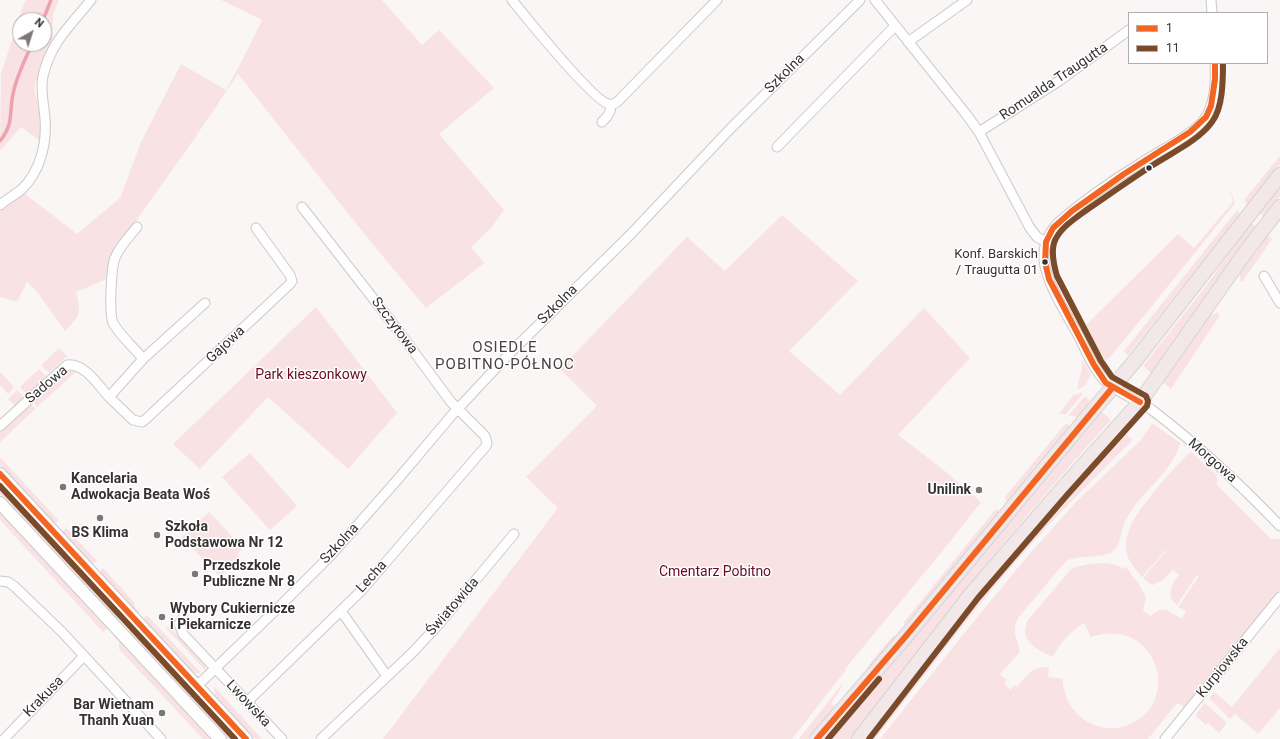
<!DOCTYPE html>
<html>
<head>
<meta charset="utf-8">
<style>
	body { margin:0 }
	#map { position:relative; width:1280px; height:739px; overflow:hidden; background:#fbf6f6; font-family:Roboto,sans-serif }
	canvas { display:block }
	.legend { position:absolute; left:1128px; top:12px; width:140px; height:52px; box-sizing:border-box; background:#fff; border:1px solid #afadad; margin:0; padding:5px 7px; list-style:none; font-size:12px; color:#363233 }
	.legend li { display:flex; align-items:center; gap:8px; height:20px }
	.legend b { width:20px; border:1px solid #afadad }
	.north { position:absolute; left:12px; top:12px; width:40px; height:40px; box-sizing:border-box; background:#fff; border:1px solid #afadad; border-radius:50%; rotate:39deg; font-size:11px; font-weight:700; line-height:16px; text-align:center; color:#363233 }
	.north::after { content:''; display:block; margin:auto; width:14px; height:18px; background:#7b7777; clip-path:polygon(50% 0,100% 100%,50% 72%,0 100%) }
</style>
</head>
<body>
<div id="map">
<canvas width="1280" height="739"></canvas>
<ul class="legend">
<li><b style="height:5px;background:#f26522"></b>1</li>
<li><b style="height:5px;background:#7a4b2a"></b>11</li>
</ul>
<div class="north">N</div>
</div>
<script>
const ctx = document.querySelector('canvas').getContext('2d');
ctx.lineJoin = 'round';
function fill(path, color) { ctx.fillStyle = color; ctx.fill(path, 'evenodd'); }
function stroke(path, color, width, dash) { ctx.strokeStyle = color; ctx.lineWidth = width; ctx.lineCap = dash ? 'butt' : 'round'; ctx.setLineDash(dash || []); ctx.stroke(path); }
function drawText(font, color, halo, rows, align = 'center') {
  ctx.font = font + ' Roboto,sans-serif'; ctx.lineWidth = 3; ctx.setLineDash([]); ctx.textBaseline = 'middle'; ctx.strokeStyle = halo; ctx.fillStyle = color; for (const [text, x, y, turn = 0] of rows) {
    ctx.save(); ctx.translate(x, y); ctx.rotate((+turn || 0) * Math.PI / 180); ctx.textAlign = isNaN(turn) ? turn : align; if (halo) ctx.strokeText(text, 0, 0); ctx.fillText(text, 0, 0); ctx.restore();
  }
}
fill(new Path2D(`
	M26,0h33l-6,15v26l-18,42c-2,8 1,12 3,19 3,12 4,27 2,39l-19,-14 -21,24 1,-77 22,-68zM20,20h24v24h-24z
	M221,0h161l40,45 17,-15 55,58 -55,46 65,76 -12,17 -21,20 13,16 -58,45c-65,-76 -126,-156 -188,-234l-46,68 -59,83 -17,19 -5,12 -2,22 -33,14c5,21 5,23 -11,39l-27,-38 -11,-11 -9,18 -5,1 -12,-4 -1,2v-88l4,-4 20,-14 53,41 43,-36 21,-56 40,-78 45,26 18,-33 18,-37z
	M1280,156v8l-32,40 -4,-4z
	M1228,184l7,19 -100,124 -26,31 -3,2 -4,-1 -18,-32 94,-93 16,14 39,-46z
	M1280,186v10l-16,21 -5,-5z
	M1237,210l3,4 -112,141 -4,-4z
	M782,215l76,66 -69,70 51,44 84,-87 46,50 -72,77 42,32 41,35 -32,41 -104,126 1,1 -8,10 -46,59h-409l175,-231 -32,-31 71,-71 -37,-37 127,-132 38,34z
	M1251,222l5,5 -104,147 -9,-8 66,-84z
	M1267,235l5,4 -30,43 -2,-1v-9z
	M316,307l81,106 -49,56 -80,-72 -68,72 -27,-25z
	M1217,313l3,2 -49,74 -8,-7 47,-67z
	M59,348l8,8 -18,17 -8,-8z
	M1082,359l9,16c-5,6 -3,12 -14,14l5,-20z
	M39,369l7,7 -19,19 -7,-8z
	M68,370l9,1 -40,36 -4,-5z
	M0,372l14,15 -6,7 -8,-9z
	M17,390l7,7 -9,9 -7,-7z
	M1081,393l2,1 -17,20h-7l14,-19z
	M1085,396l5,5 -12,16 -9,-2z
	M31,403l4,6 -35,33v-10z
	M1101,411l10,9c-27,30 -54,60 -80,91 -63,74 -122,151 -180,228h-25l98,-113z
	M1152,423l28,20c-4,22 -34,47 -47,65 -4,6 -8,13 -10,19 -3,9 -3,19 -11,25 -10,7 -33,2 -46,9l-48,57c-7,15 0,20 2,34l-20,22 7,6 -3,4 7,6 3,-5 3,2c11,-12 14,-21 32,-20l-1,10 15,2c0,18 10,36 27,44 12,6 25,7 38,2 56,-22 29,-110 -37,-88l-7,-14c-14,9 -24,19 -31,34 -15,-7 -36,-16 -25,-37l43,-51c14,-6 41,-9 53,0l2,-2 14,19 6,12 -3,13 8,5c12,-13 20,-3 31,3l4,-8 -8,-4 21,-31 -2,-1 -20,30c-12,-8 -5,-22 2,-30l-6,-5 -10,10 -10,5 -4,-2 -6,-5 24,-28h-1l-24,27c-6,-7 -15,-17 -16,-27 -1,-8 2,-19 6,-27 6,-13 47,-63 59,-71l26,23v10l54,54h9v50l-96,118 -7,-4 -29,36h-268l82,-103 63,-77 52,-58 64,-61z
	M1065,424l6,1 -63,76h-2l-1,-4z
	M1125,433l7,6 -1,3c-39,38 -77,76 -113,117 -51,58 -96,120 -143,180h-7l110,-141 43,-52z
	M250,453l47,53 -27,24 -48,-53z
	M0,457l59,64 -5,2 -54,-58z
	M0,483l122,131 -6,6 -116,-126z
	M997,509l2,4 -95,112v-3l90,-111z
	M0,512l108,116 -5,4 -103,-112z
	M209,512l34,36 -6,6 3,4 -20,19 -38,-40z
	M66,528l31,33 -5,3 -30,-32z
	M103,568l31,34 1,5 4,5 -2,2 -38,-41z
	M147,615l54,58h-8l-50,-54z
	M169,626l35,38 2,4 -1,2 -39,-42z
	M134,627l104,112h-10l-100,-107z
	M114,634l98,105h-9l-84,-90v-7l-5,-6z
	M893,636h2v2l-31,35 7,-11z
	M1280,648v60l-22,26 -23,-20 -5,5 -21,-21 5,-6 18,15z
	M842,684l1,1 -12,19 4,3 -27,32h-9z
	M214,686l48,53h-7l-40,-43z
	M1205,703l22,20 -8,10 -11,-10 -2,2 -10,-9 1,-3z`), '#f8e2e3');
stroke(new Path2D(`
	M43,20l8,-20
	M0,141c14,-17 9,-28 13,-47 3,-17 12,-34 19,-50`), '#eda2ae', 3.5);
const street = new Path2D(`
	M512,0c13,16 82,102 97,104 5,1 10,-3 13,-7l95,-97
	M875,0l91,114 13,18 51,96 7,9 9,5
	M1211,0l1,13
	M908,42l59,-42
	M1215,63c1,17 0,39 -9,54 -11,17 -47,34 -65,46 -28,17 -57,37 -82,59 -11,11 -16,23 -15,38 3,25 22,53 34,75 8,15 15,34 27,46 11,11 33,19 47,29 46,35 88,74 128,116
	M602,122c5,-5 9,-9 9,-17
	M979,132l80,-51 70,-51
	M777,147l118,-121
	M0,205c7,-6 15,-10 22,-16 18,-17 25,-46 23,-70 -1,-15 -5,-29 -2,-43 8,-34 27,-50 48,-76
	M137,227c-8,10 -18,20 -22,31 -4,10 -6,56 -2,65 7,13 21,24 30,36
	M1264,276l16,27
	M109,397l24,23 9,2 4,-3 144,-135 2,-3 -2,-6 -34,-47
	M0,426l67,-61c18,-2 31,20 42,32l34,-38 62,-56
	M0,581l8,1 6,4 48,46 99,107
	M341,611l46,65
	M183,618l-4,6 4,10 99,105
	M197,686l84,-81 51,-51 66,-75 54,-64 60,-64 117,-115 102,-108 129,-128
	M247,702l115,-112 124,-144 1,-3 -2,-7 -34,-34 -51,-69 -98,-126
	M4,739l80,-83
	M321,739l92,-87 26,-28 75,-90
	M1165,739l115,-142`);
const secondary = new Path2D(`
	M0,474l246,265
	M0,503l220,236`);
const primary = new Path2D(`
	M817,739l89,-103 177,-214 51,-60 146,-187
	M859,739l113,-146 90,-104 78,-87 107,-152 33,-43`);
stroke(street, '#ccc9c9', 11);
stroke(secondary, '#ccc9c9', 14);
stroke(primary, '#d5d3d3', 16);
stroke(street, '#fefefe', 9);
stroke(secondary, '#fefefe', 12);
stroke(primary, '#f2e8e9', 14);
stroke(new Path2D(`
	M1140,402l-34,-19 -12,-18 -45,-86 -4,-17 1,-20 7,-14 19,-17 52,-37 66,-42 16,-15 5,-11 4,-27v-16
	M0,474l246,265
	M817,739l89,-103 207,-249`), '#f26522', 6);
stroke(new Path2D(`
	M0,486l235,253
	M828,739l51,-60
	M869,739l109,-141 90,-104 79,-88 1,-5 -2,-5 -34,-19 -11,-16 -44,-85c-3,-10 -6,-22 -3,-33 5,-15 22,-25 34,-34 22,-15 43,-30 65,-44 20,-13 45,-24 59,-43 11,-14 11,-42 11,-59`), '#7a4b2a', 6);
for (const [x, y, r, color] of [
	[1149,168,3.5,"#363233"],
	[1045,262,3.5,"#363233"],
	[63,487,4,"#7b7777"],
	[979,490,4,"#7b7777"],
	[100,518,4,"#7b7777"],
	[157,535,4,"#7b7777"],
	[195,574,4,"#7b7777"],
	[162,617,4,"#7b7777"],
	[162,713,4,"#7b7777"]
]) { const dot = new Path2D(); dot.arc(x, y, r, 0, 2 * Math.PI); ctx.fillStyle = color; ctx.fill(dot); stroke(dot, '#fff', 1.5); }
drawText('13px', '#363233', '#fff', [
	["Konf. Barskich",1038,255],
	["/ Traugutta 01",1038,271]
], 'right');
drawText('14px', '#363233', '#fff', [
	["Szkolna",785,74,-45],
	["Romualda Traugutta",1054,82,-34],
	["Szkolna",558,305,-45],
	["Szczytowa",394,326,53],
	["Gajowa",226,345,-43],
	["Sadowa",47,385,-40],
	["Morgowa",1212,461,41],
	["Szkolna",340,544,-47],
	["Lecha",372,577,-48],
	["Światowida",453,607,-49],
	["Kurpiowska",1223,668,-51],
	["Krakusa",44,697,-46],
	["Lwowska",248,704,47]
]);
drawText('14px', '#6a0927', '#fff', [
	["Park kieszonkowy",311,375],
	["Cmentarz Pobitno",715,572]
]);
drawText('bold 14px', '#363233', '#fff', [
	["Kancelaria",71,479],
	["Adwokacja Beata Woś",71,495],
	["Unilink",971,490,"right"],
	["Szkoła",165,527],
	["Podstawowa Nr 12",165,543],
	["BS Klima",100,533,"center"],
	["Przedszkole",203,566],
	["Publiczne Nr 8",203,582],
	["Wybory Cukiernicze",170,609],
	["i Piekarnicze",170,625],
	["Bar Wietnam",154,705,"right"],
	["Thanh Xuan",154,721,"right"]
], 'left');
ctx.letterSpacing = '1px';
drawText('15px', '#494243', '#fff', [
	["OSIEDLE",505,348],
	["POBITNO-PÓŁNOC",505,365]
]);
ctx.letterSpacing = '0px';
</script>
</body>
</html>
